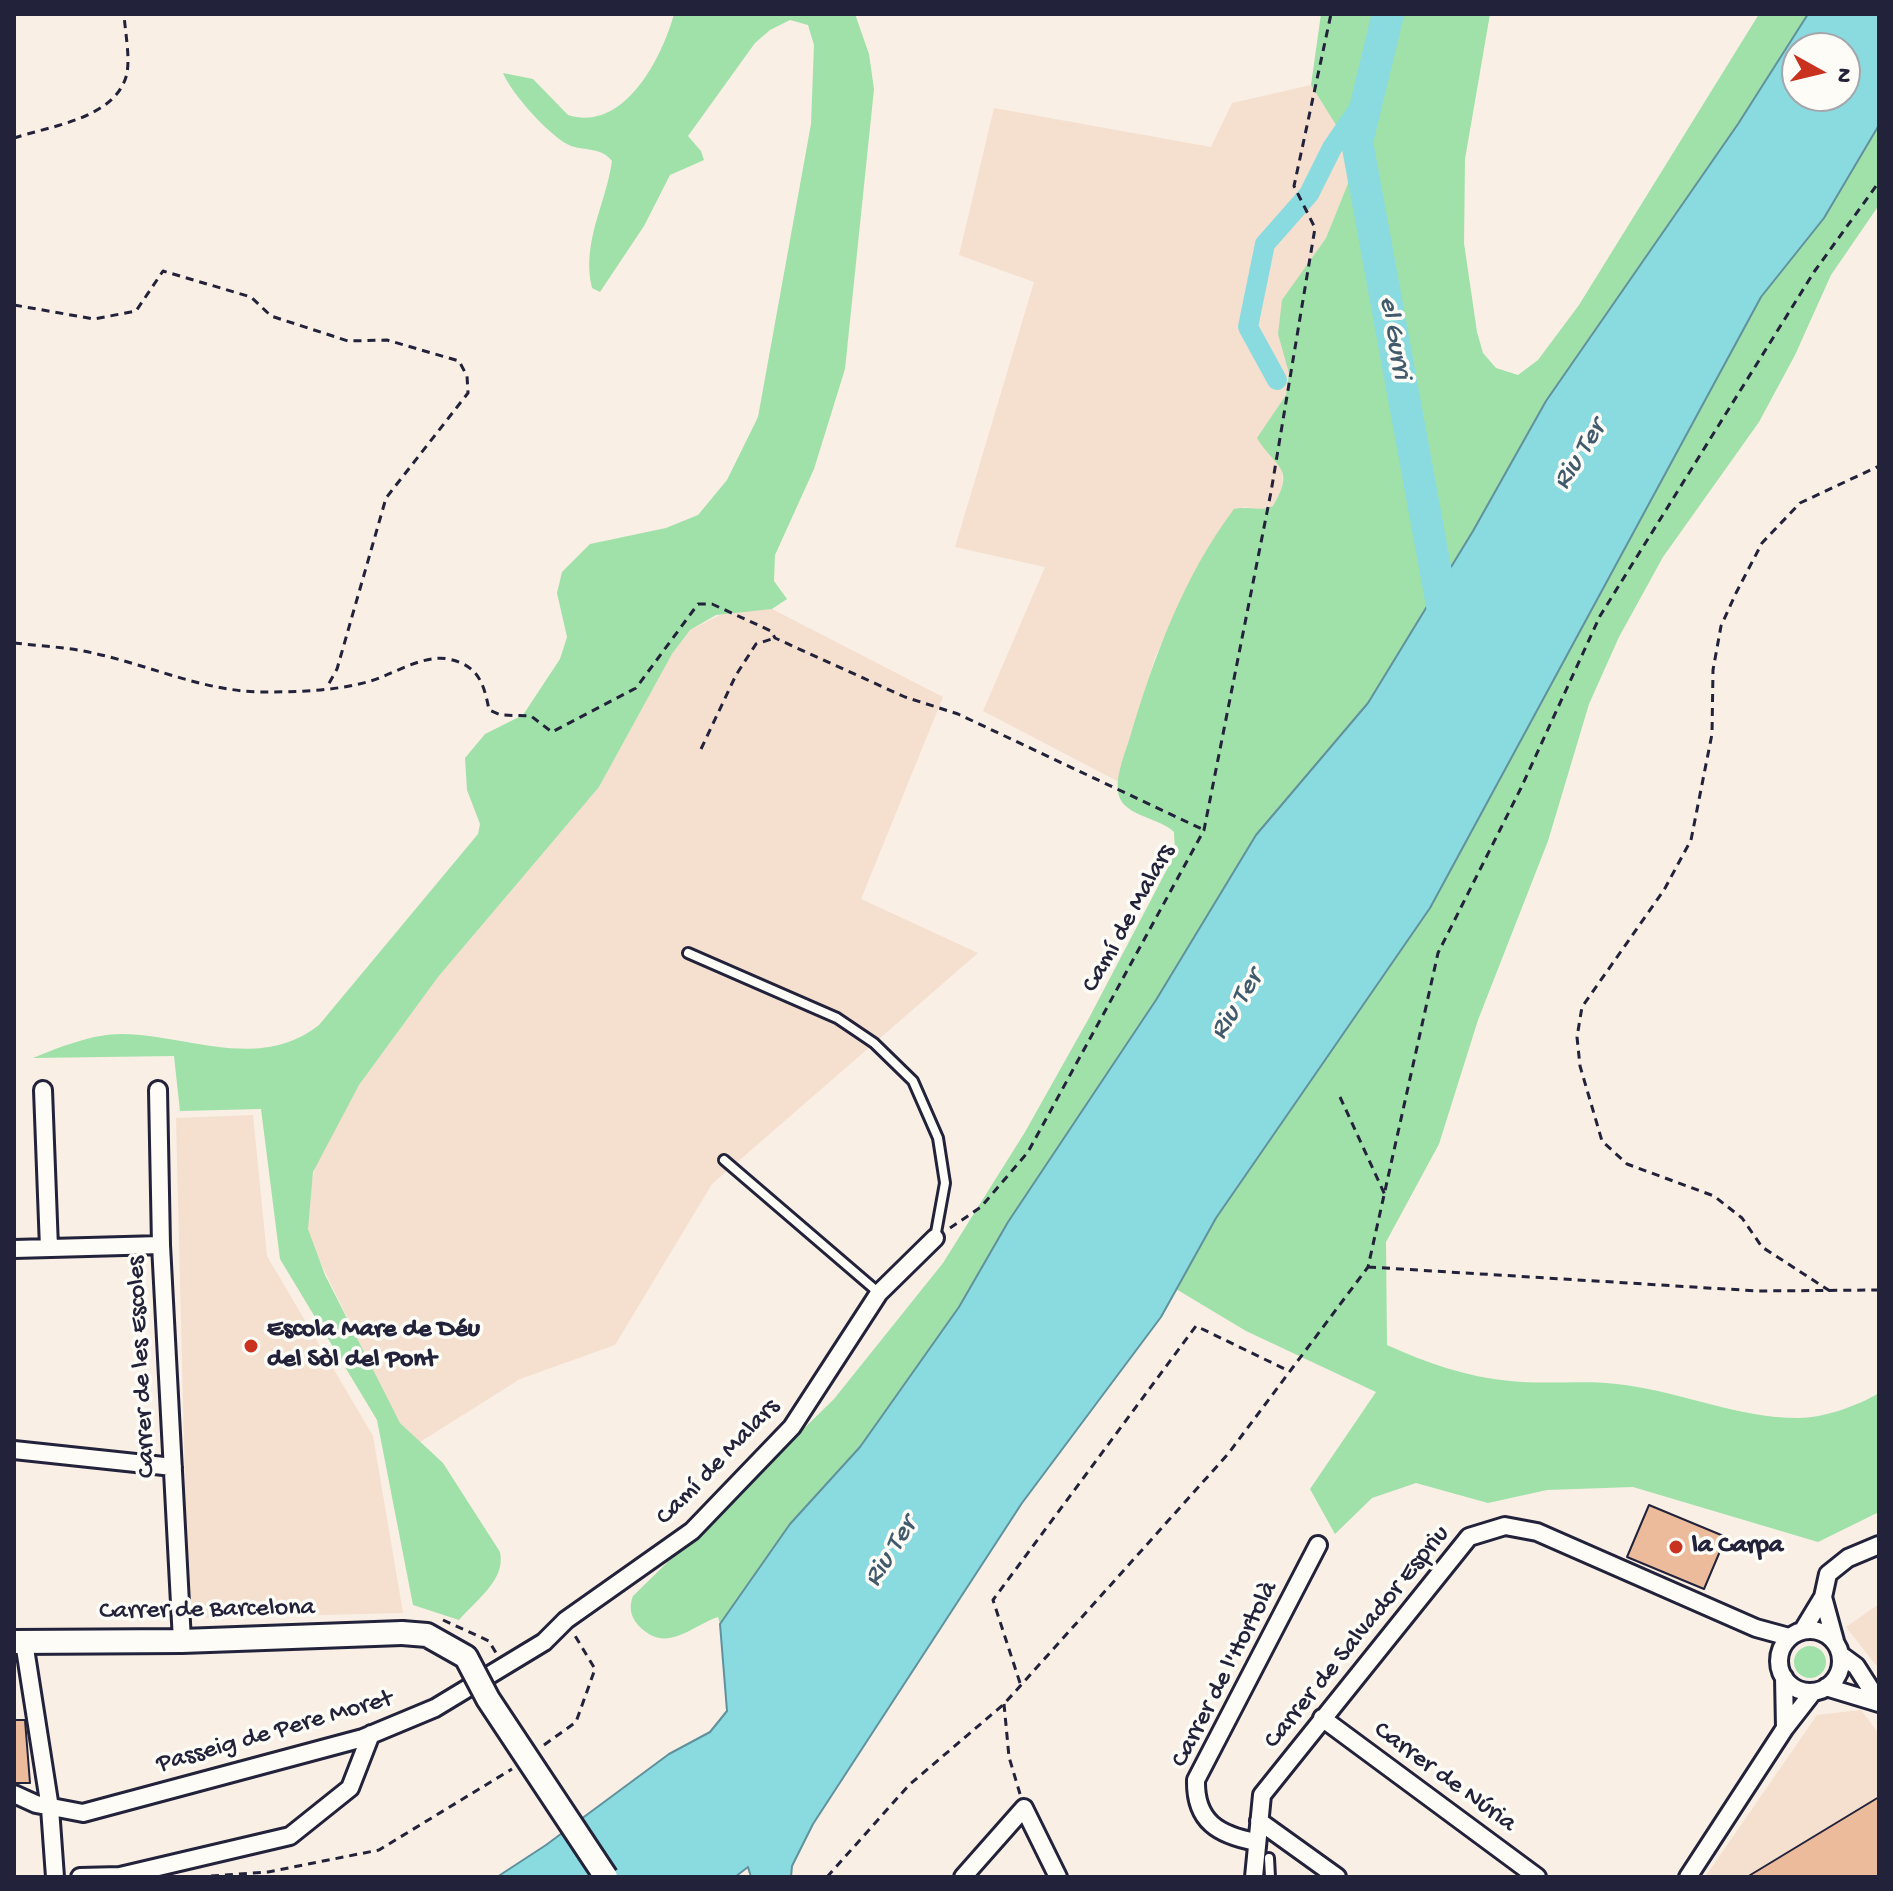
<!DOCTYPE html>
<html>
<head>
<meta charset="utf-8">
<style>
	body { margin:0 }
	#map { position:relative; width:1893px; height:1891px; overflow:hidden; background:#f9efe5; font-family:"Gochi Hand",sans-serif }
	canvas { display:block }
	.frame { position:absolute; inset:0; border:16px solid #22223b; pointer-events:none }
	.north { position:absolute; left:1781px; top:32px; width:80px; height:80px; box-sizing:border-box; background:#fdfcf7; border:2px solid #a5a5ac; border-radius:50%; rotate:98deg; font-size:22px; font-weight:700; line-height:32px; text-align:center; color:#22223b }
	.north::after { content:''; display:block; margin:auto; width:28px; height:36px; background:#c8321e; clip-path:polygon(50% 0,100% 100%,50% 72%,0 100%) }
</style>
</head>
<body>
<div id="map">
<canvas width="1893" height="1891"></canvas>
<div class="frame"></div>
<div class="north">N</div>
</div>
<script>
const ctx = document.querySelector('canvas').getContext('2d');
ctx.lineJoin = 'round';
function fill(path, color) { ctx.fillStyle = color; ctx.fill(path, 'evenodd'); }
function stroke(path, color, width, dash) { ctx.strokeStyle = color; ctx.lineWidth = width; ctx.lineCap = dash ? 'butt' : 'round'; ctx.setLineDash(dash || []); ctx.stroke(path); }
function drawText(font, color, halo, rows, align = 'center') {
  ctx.font = font + ' "Gochi Hand",sans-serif'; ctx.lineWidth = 7; ctx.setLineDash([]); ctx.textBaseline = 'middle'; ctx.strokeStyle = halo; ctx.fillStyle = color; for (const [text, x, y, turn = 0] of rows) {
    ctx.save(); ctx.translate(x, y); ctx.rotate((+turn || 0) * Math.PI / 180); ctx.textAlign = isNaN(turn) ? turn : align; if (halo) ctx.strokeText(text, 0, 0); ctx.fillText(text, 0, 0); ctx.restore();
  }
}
fill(new Path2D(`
	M1311,85l25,40 17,46 -27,67 -44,63 7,72 -3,22 -10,17 -6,41 12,14 1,20 -10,19 -10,4 -19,-3 -15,10 -28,44 -46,96 -36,125 -136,-71 62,-144 -90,-20 79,-265 -75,-27 35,-147 217,39 21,-44z
	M772,609l171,88 -82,202 117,54 -266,231 -97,161 -95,34 -100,63 -20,-19 -9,-15 -78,-161 -5,-18v-30l8,-36 43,-78 79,-108 161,-190 73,-133 18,-24 34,-17z
	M253,1115l14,141 106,180 30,177 -206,5 -9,-9 -12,-491z
	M1879,1604v65l-33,-42z
	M1861,1710l18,24v143h-174l112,-162z`), '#f5dfcf');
fill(new Path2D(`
	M674,14h181l14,40 5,35 -29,280 -31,100 -39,86 -1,26 13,18 -15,10 -56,6 -26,15 -18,24 -73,133 -161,190 -79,108 -46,87 -5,57 17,46 75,148 43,40 57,89c6,28 -24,48 -41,68l-46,-15 -36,-185 -97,-161 -19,-150 -81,2 -6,-55 -141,2c27,-11 59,-24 89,-24 67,1 137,38 197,-9l159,-191 2,-10 -13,-34 -2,-32 20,-24 38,-19 37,-56 7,-22 -10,-44 5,-21 28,-28 76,-16 32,-13 29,-35 31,-63 53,-293 3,-79 -6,-20 -18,-5 -20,10 -15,13 -67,93 13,15 3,9 -34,15 -26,51 -44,66 -8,-4c-11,-45 14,-84 20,-127 -11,-14 -26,-10 -41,-15 -20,-8 -60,-53 -68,-73l30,6 35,36c56,18 94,-57 106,-101z
	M1321,14h169l-25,145 -1,84 13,89 6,21 13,15 22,7 20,-15 41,-55 180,-291h49l-70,110 -192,277 -73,130 -105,172 -112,132 -100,165 -148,222 -49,85 -99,140 -70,77 -70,100 -2,-7c-29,10 -52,38 -80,8 -8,-9 -9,-19 -5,-29l201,-197 109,-136 82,-131 64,-114 86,-164 -1,-22c-14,-14 -49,-16 -55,-36 -5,-18 6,-42 11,-59 24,-80 53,-160 104,-228 14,-3 26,3 39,-3 24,-39 2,-38 -16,-68l29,-43 3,-22 -11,-39 4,-34 44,-62 27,-67 -17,-46 -25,-40z
	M1879,125v80l-48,70 -36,80 -36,67 -96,135 -44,80 -30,67 -41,137 -70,179 -39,124 -53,98 1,103c40,18 79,32 123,36 38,4 77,-2 115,4 59,8 114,33 173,33 26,0 59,-12 81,-25v119l-61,30 -185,-55 -86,3 -59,13 -72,-20 -44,15 -37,36 -25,-45 66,-97 -130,-61 -70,-42 40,-71 214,-310 331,-611 63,-79z
	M1794 1662a16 16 0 1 1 32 0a16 16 0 1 1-32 0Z`), '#a0e0a9');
const water = new Path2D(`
	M1808,14h71v111l-55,93 -63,79 -331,611 -214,310 -55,99 -139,186 -209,321 -21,42 -1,11h-40l-3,-10 -13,10h-238l49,-32 123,-91 41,-22 17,-21 -7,-87 70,-100 70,-77 99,-140 49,-85 148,-222 100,-165 112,-132 105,-172 73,-130 192,-277zM1797,48h48v48h-48z`);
fill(water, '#89dbdf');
stroke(water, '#60919d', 2);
stroke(new Path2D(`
	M1277,380l-29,-53 17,-83 44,-50 23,-46 37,-54`), '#89dbdf', 20);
stroke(new Path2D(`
	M1388,14l-31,128 89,485`), '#89dbdf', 32);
const building = new Path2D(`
	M1649,1505l77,32 -22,52 -77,-32z
	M14,1720h11l5,63h-16z
	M1879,1797v80h-132z`);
fill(building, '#ebbb9c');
stroke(building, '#22223b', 2);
const service = new Path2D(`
	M688,953l149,65 37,25 39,38 25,57 7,45 -10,55
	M724,1160l155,133
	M1269,1858l1,19`);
const minor = new Path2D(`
	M43,1090l6,158
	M158,1090l3,155 21,396
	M14,1249l147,-4
	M14,1450l159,17
	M1823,1597l12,44
	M1803,1630l20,-33 5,-23 20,-16 31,-13
	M1779 1661a31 31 0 1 1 62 0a31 31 0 1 1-62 0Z
	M24,1642l26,166 5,69
	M1841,1655l15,11 23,36
	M1784,1677l1,51
	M1826,1687l53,16
	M1322,1718l215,159
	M14,1794l22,10 47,9 280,-75 72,-30 109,-66 22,-22 126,-89 100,-104 87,-134 56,-55
	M1259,1821l78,56
	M1256,1842c-37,-7 -61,-20 -60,-62l122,-235
	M80,1877l40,-1 170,-40 60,-48 21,-54
	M963,1877l61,-69 34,69
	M1254,1877l8,-82 207,-258 36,-11 32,6 219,96 33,9
	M1688,1877l97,-149 28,-36`);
const tertiary = new Path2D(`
	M14,1642l168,-1 220,-8`);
stroke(service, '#22223b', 14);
stroke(minor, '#22223b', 22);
stroke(tertiary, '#22223b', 28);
stroke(new Path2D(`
	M14,138c36,-12 99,-19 112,-61 5,-17 -1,-45 -2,-63
	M14,305l80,14 42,-8 27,-40 88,26 20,19 77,25 39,-1 72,21 8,15 1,17 -82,105 -49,171 -10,18
	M14,643c26,3 53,4 79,10 56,12 112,39 171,39 33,0 70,-1 103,-10 24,-6 55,-28 81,-23 30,6 36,24 41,51l12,5 30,1 21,16 84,-44 62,-84h14l59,27 4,7 130,59 53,17 246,116
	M701,749l35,-74 20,-31 19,-6
	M1340,1097l45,98
	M950,1228l31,-21 47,-55 176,-322 67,-338 44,-264 -21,-42 37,-172
	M1368,1267l390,24 121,-1
	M1830,1291l-68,-44 -20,-29 -28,-22 -87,-32 -25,-23 -22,-75 -3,-29 5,-30 82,-117 27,-50 21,-106 1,-64 8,-44 15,-33 26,-50 38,-40 79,-37
	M443,1620l46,21 7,12
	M1020,1683l-27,-83 203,-274 93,45
	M1004,1704l5,53 11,37
	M544,1745l32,-23 19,-53 -21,-35
	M197,1877l71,-5 111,-22 133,-81
	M827,1877l82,-92 95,-81 224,-250 140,-187 70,-314 83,-165 79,-172 214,-344 65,-90`), '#22223b', 3, [8, 6]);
stroke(service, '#fdfcf7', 8);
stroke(minor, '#fdfcf7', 16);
stroke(tertiary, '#fdfcf7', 22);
const tertiaryBridge = new Path2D(`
	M402,1633l25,2 39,22 22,42 118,178`);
stroke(tertiaryBridge, '#22223b', 28, []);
stroke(tertiaryBridge, '#fdfcf7', 22);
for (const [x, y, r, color] of [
	[251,1346,8,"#c8321e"],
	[1676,1547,8,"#c8321e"]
]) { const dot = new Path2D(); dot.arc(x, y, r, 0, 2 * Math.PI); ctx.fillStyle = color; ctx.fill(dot); stroke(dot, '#fdfcf7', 3); }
drawText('26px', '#22223b', '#fdfcf7', [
	["Camí de Malars",1130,919,-61],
	["Carrer de les Escoles",143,1367,-93],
	["Camí de Malars",719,1463,-46],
	["Carrer de Barcelona",207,1611,-1],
	["Carrer de Salvador Espriu",1358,1638,-51],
	["Carrer de l'Hortolà",1226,1675,-63],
	["Passeig de Pere Moret",275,1733,-16],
	["Carrer de Núria",1444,1778,36]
]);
drawText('bold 26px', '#22223b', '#fdfcf7', [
	["Escola Mare de Déu",267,1331],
	["del Sòl del Pont",267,1361],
	["la Carpa",1692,1547]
], 'left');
drawText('italic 28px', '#415a6c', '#fdfcf7', [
	["el Gurri",1393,338,80],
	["Riu Ter",1581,456,-58],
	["Riu Ter",1238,1006,-58],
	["Riu Ter",892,1553,-58]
]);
</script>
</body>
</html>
